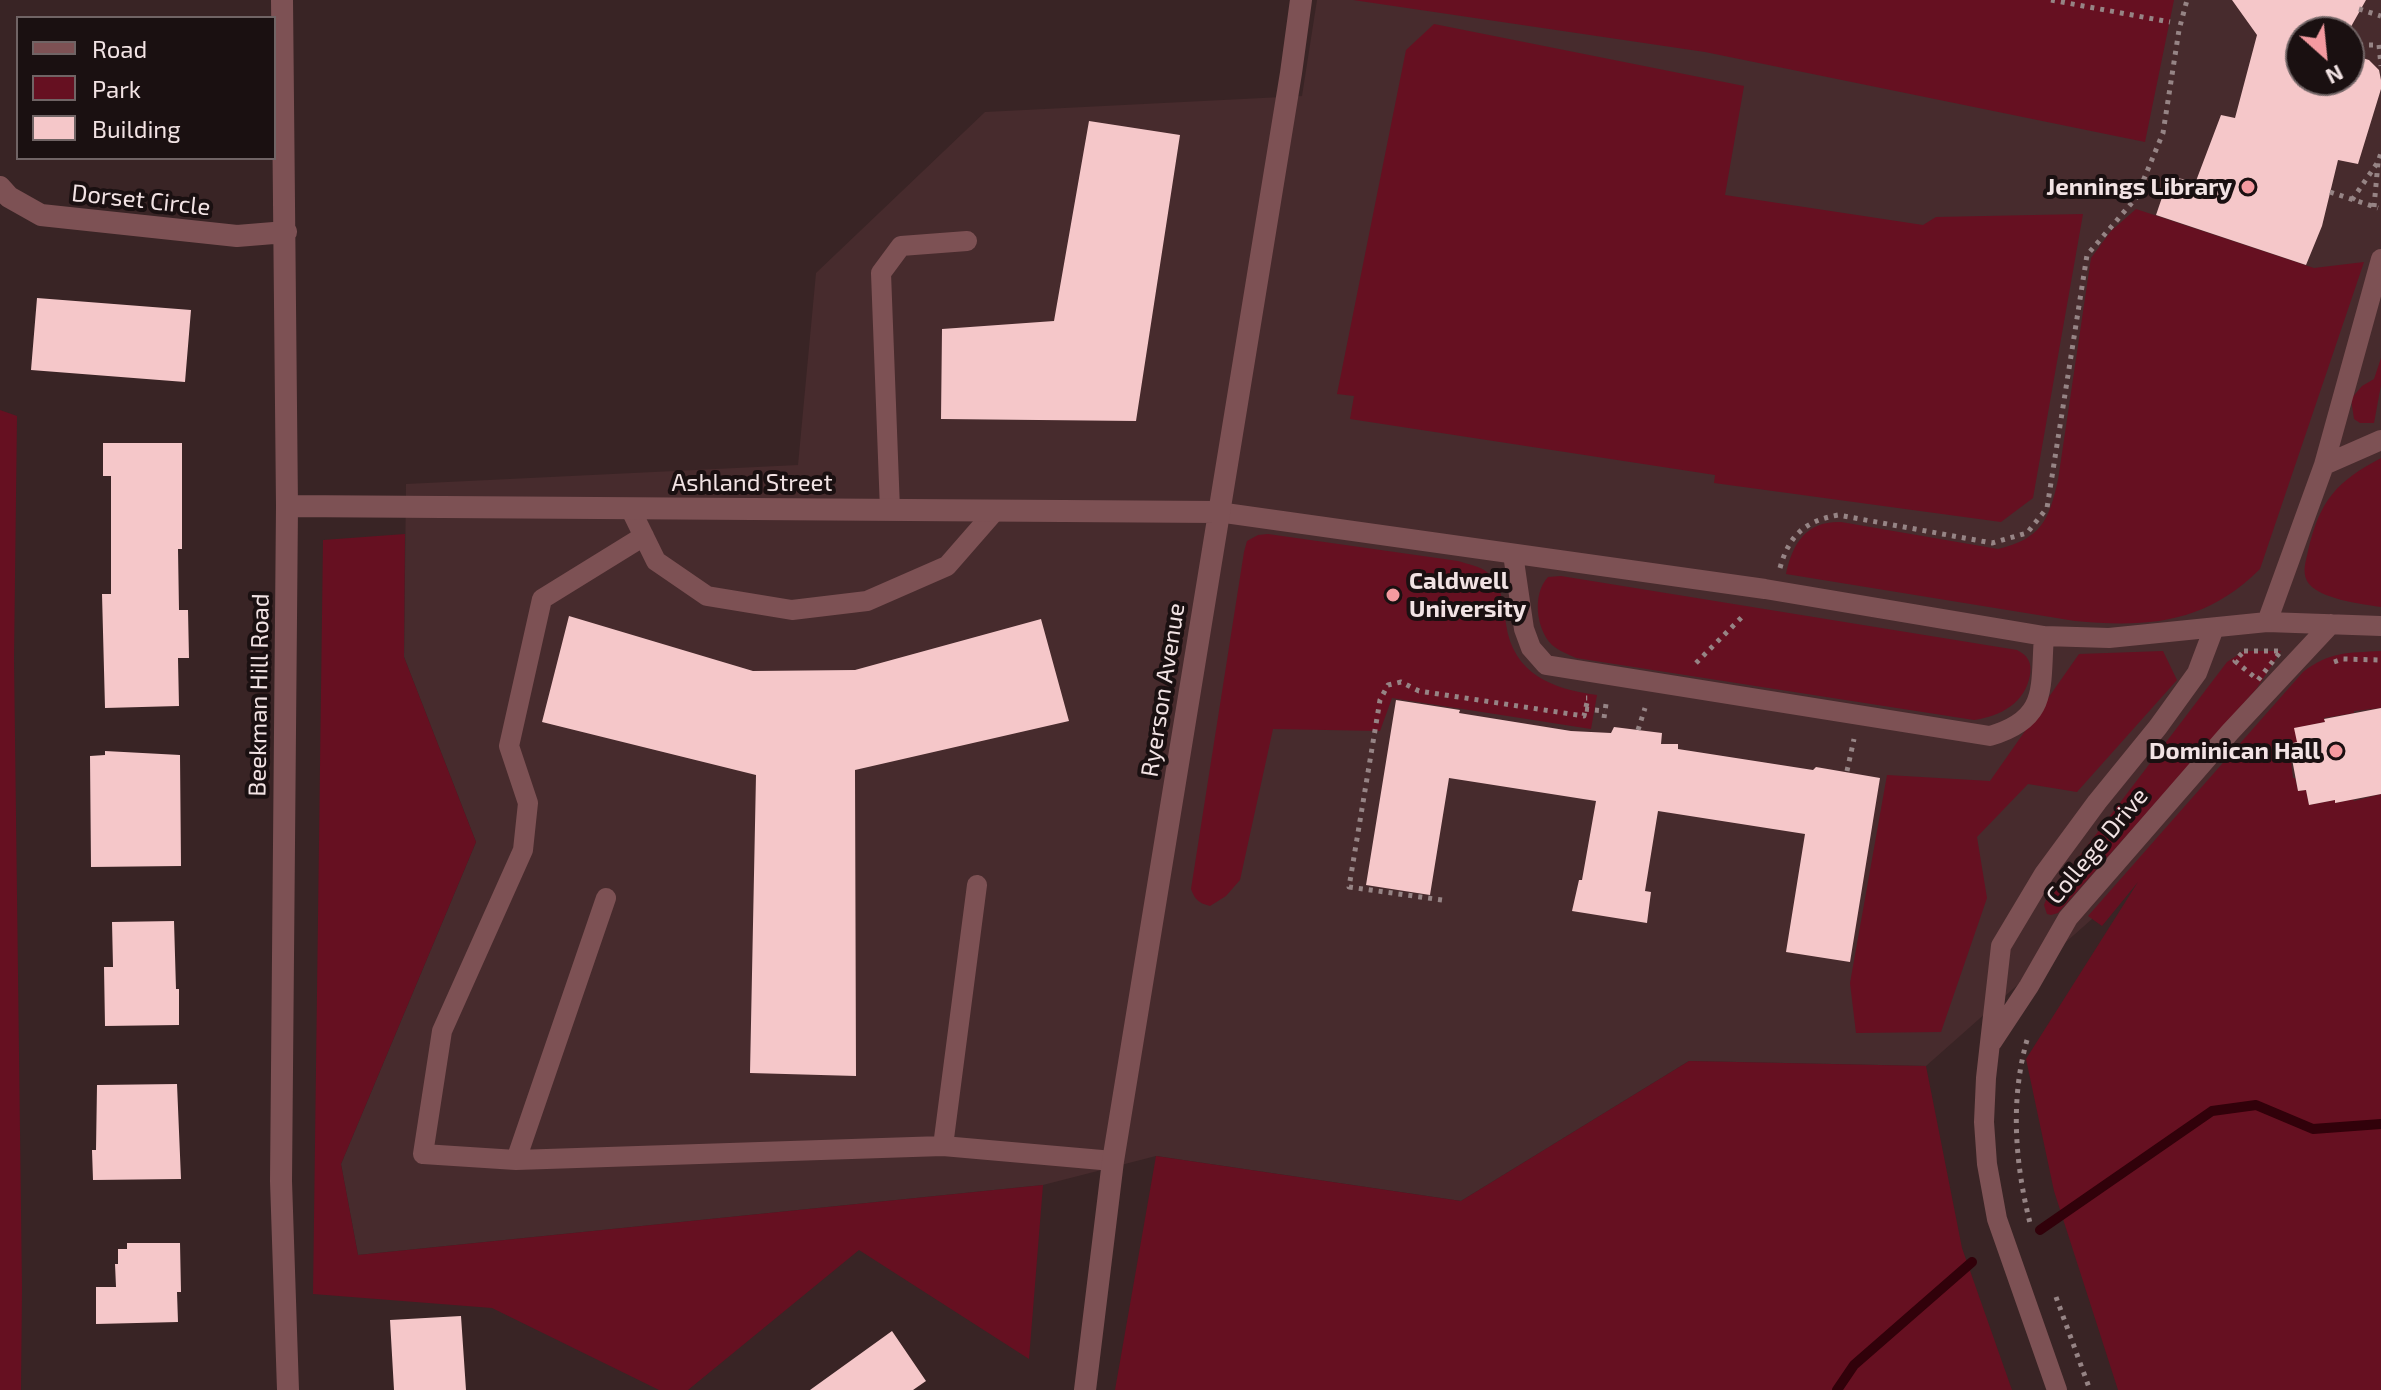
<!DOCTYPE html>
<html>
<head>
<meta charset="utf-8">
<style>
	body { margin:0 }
	#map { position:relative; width:2381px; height:1390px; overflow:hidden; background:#392425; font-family:"Exo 2",sans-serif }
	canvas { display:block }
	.legend { position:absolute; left:16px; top:16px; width:260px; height:144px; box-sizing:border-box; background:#1a1011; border:2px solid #706465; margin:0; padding:10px 14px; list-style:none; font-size:24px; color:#f2e3e4 }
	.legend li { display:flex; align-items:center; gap:16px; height:40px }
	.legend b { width:40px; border:2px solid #706465 }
	.north { position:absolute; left:2285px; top:16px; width:80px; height:80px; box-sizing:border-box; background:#1a1011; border:2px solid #706465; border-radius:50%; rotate:153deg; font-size:22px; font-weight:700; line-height:32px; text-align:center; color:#f2e3e4 }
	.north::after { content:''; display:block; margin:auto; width:28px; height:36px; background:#f49aa0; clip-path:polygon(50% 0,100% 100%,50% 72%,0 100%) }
</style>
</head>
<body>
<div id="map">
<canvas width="2381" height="1390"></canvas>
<ul class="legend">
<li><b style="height:10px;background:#7d5154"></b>Road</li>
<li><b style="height:22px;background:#661021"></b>Park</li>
<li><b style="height:22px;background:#f5c7c9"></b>Building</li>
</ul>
<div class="north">N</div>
</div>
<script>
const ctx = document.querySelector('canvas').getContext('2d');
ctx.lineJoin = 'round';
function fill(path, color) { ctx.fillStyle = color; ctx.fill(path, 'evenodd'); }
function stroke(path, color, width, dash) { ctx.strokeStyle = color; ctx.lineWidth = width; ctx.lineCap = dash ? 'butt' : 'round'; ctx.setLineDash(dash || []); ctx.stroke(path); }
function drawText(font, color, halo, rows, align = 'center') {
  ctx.font = font + ' "Exo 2",sans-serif'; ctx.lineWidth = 8; ctx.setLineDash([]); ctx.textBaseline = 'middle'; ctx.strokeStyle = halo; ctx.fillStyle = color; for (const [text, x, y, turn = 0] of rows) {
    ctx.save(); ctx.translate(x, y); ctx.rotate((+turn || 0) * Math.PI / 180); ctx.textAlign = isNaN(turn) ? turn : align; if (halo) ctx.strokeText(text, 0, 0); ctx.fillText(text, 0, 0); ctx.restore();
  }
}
fill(new Path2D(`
	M1317,0h1064v851l-237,22 -218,193 -237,-5 -228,140 -305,-45 -113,29 -685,70 -17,-91 135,-322 -72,-185 2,-173 392,-19 18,-192 169,-161 317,-16zM2301,32h48v48h-48z`), '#472b2d');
fill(new Path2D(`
	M1353,0h821l-29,142 -440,-90z
	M1434,24l310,62 -19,109 198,30 13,-8 147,-3 -50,284 -32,24 -287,-39 1,-8 -365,-56 4,-23 -17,-2 69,-344z
	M2136,209l178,59 50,-6 -104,307c-54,54 -111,59 -185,52l-289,-47c7,-32 21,-53 55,-52l157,27c43,-10 51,-29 60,-69l33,-222 20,-27z
	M2381,358v27l-7,38h-14l-6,-4 -3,-20 11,-13 12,-7z
	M0,410l17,6 -3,243 8,629 -1,102h-21z
	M2381,458v149c-19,-3 -64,-8 -74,-26 -5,-10 -1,-20 1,-30 12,-51 28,-69 73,-93z
	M405,534l-1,123 72,185 -135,322 17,91 685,-70 -14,174 -170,-109 -171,140h-29l-167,-82 -179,-14 10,-754z
	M1268,534l190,27c9,3 22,5 29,11 16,14 16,32 19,52 7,50 46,65 91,71l-6,34 -199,-31 -12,33 -107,-2 -33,151 -14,16 -16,10c-11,-3 -15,-6 -19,-17l53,-337 3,-11 11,-6z
	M1561,576l456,74c11,6 15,12 13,25 -5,28 -29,41 -56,45l-398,-62c-8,-4 -17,-7 -24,-13 -16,-16 -20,-51 -4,-68z
	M2163,651l14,29 -100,112 -49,-8 -51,53 10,61 -46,134 -85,1 -6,-50 37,-208 103,6 89,-127z
	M2244,651h37l-24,37 -199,225 -7,2 -4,-1 -3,-9 2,-5 181,-238z
	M2381,651v57l-27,3v2l-30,5 1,4 -29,6 1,14 -8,2 4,34h2l3,13 8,-1 3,15 26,-5 1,3 17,-4 1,2 27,-7v596h-263l-64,-199 -28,-132 112,-177 -36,44 -14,-10 215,-244c27,-21 45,-19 78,-21z
	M1689,1061l237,5 36,182 50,142h-897l41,-234 305,45z`), '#661021');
stroke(new Path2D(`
	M2040,1230l172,-119 44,-6 57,24 68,-5
	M1837,1390l17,-25 118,-103`), '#31010a', 10);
fill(new Path2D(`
	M2232,0h134l-18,32h-47v48h48v-26l20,6 10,10 2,10v9l-23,75 -20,-4 -16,66 -16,39 -150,-50 13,-38 27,4 25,-66 14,3 22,-83z
	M1089,121l91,14 -44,286 -195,-2 1,-90 112,-8z
	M37,298l154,12 -6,72 -154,-12z
	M103,443h79v106h-4l1,61h9l1,48h-11l1,48 -74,2 -3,-114h9v-118h-8z
	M569,616l184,55 102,-1 186,-51 28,102 -214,49 1,306 -106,-3 6,-298 -214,-53z
	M1396,700l64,10 -1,3 112,18 40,2 3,-6 48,6 -1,11h17v5l135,21 3,-3 64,11 -30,184 -64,-10 19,-118 -147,-23 -13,80 6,1 -4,31 -75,-12 7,-31h3l14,-79 -147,-23 -19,117 -64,-10z
	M2381,708v86l-46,9v-3l-26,5 -3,-15 -8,1 -6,-32 -3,-15 8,-2 -3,-14 31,-6 -1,-3z
	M105,751l75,4 1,111 -90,1 -1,-111 15,-1z
	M174,921l2,68h3v36l-74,1 -1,-59h9l-1,-45z
	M177,1084l4,95 -88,1 -1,-30h4l1,-65z
	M127,1243h53l1,49h-4l1,30 -82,2v-37h20l-1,-23h3v-15h9z
	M461,1316l5,74h-72l-4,-70z
	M892,1331l34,50 -13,9h-103z`), '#f5c7c9');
stroke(new Path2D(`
	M2051,0l119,22
	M2359,9l22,7
	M2349,45h30l2,21
	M2330,192l48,16
	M2352,200l26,-38 3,-9
	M2374,207l4,-44
	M1780,568c9,-33 25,-47 58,-53l154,28 35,-10 20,-25 40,-253 49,-57 27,-65 16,-103 8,-30
	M2244,651h37l-23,29 -23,-19z
	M2334,662l9,-3 38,1
	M1696,663l49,-49
	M1585,709l20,2
	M1604,718l2,-14h4
	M1638,730l7,-22
	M1847,771l7,-32
	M1442,900l-93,-13 31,-187 8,-15 13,-3 18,9 165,25 4,-18h-2
	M2027,1040c-17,60 -12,123 3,183
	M2056,1297l34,93`), '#968485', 5, [4, 6]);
stroke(new Path2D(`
	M2324,465l57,-206
	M630,508l26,53 51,35 85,14 75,-9 80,-35 48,-55
	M890,510l-9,-237 20,-27 66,-5
	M1218,512l547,77 279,47 65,2 158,-16 114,4
	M644,536l-102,63 -33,147 19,57 -5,47 -81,181 -19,123 93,6 427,-14 170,15
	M1513,554l11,75 7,19 15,17 444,71c59,-17 50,-48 54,-100
	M2267,622l57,-157 57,-25
	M1992,1042l37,-56 39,-68 162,-186 101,-108
	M943,1146l34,-261
	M516,1160l90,-262
	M2057,1390l-60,-171 -10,-55 -3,-42 2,-44 15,-132 43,-72 53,-72 61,-75 39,-54 17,-45`), '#7d5154', 20);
stroke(new Path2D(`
	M282,0l5,506 -6,675 7,209
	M0,187l9,10 32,18 196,21 49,-4
	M287,506l931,6
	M1085,1390l28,-229 178,-1088 10,-73`), '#7d5154', 22);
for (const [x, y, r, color] of [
	[2248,187,8,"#f49aa0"],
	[1393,595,8,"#f49aa0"],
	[2336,751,8,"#f49aa0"]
]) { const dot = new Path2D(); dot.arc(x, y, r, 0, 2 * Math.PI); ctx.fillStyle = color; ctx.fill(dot); stroke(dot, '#1a1011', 3); }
drawText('bold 24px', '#f2e3e4', '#1a1011', [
	["Jennings Library",2232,187],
	["Caldwell",1409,581,"left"],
	["University",1409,609,"left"],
	["Dominican Hall",2320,751]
], 'right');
drawText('24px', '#f2e3e4', '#1a1011', [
	["Dorset Circle",141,200,6],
	["Ashland Street",752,483],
	["Ryerson Avenue",1163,690,-81],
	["Beekman Hill Road",259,695,-89],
	["College Drive",2097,846,-50]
]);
</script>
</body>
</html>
